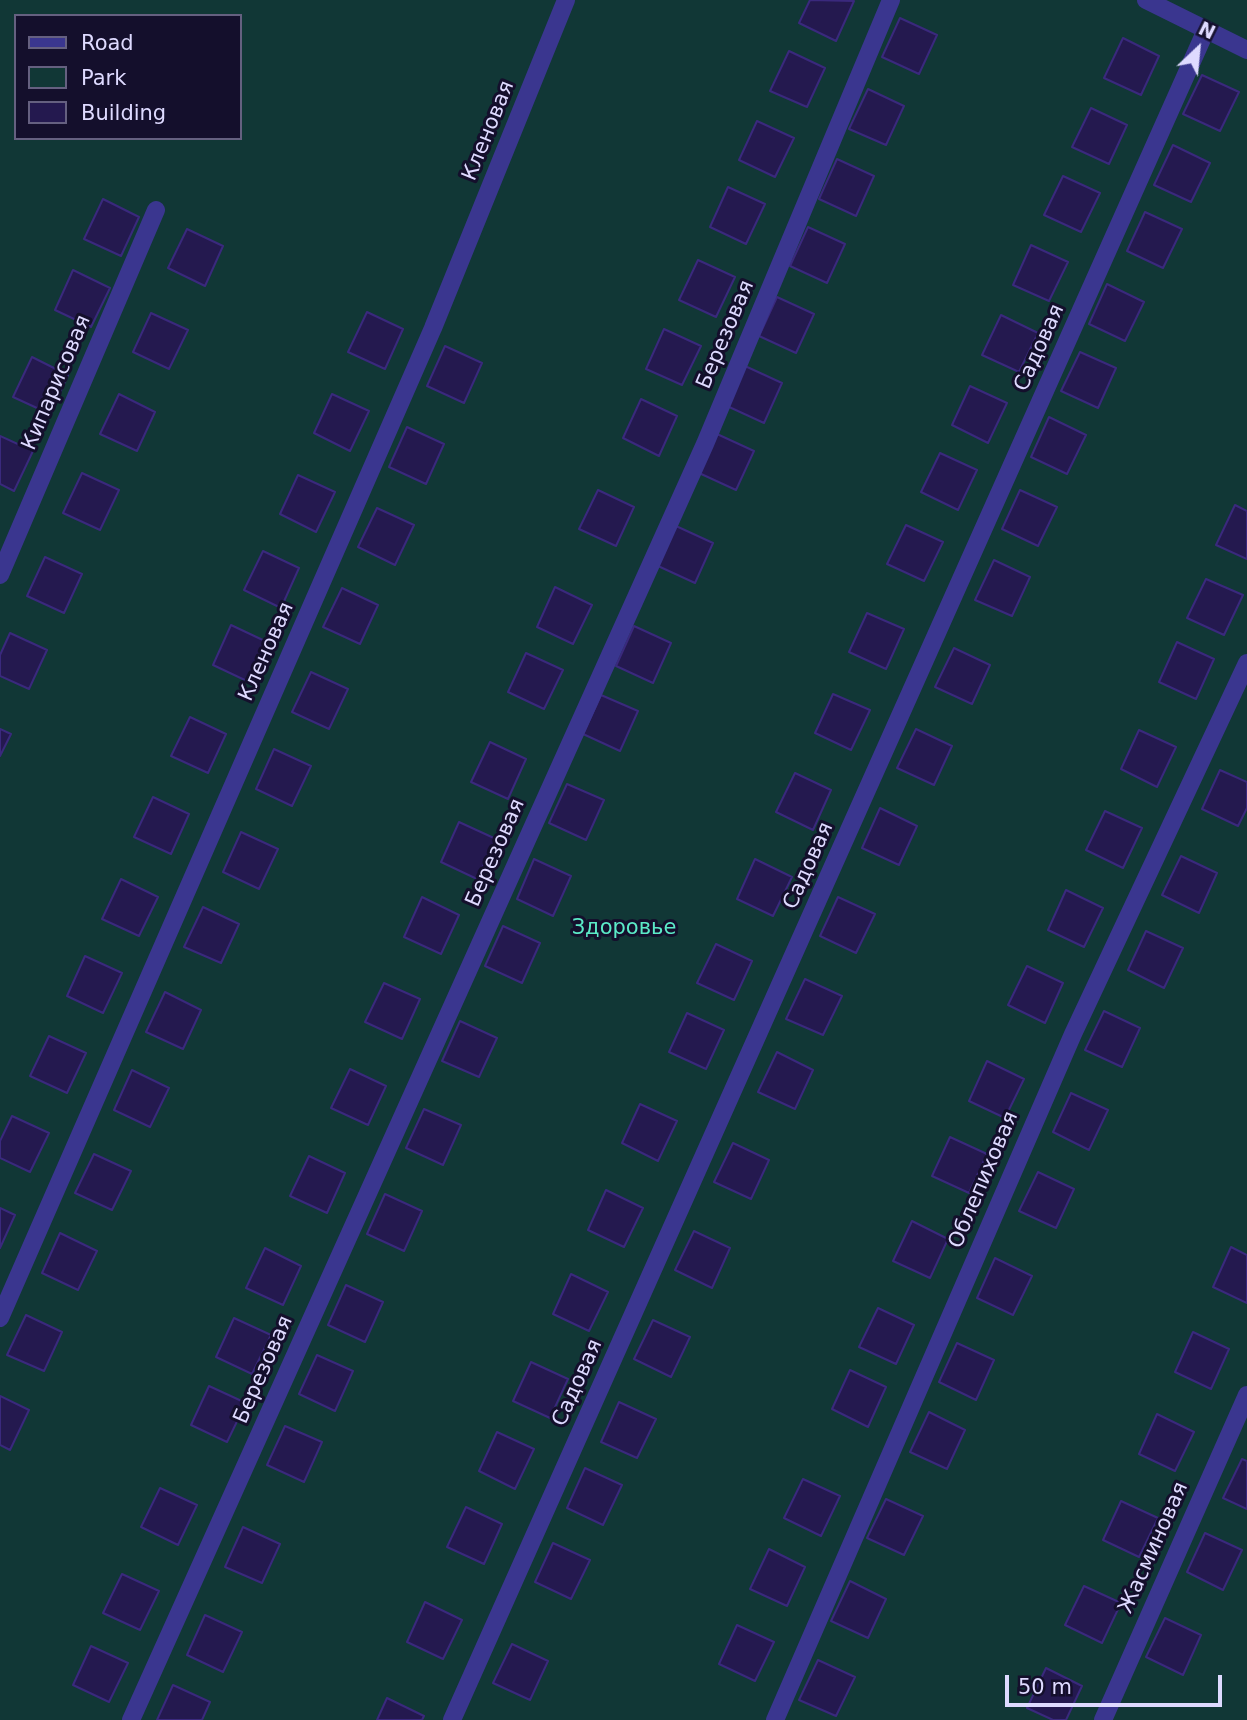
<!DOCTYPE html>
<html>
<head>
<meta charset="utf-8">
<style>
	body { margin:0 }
	#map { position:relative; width:1247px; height:1720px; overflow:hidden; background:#140f2c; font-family:"DejaVu Sans",sans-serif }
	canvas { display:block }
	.legend { position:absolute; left:14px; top:14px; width:228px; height:126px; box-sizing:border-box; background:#140f2c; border:2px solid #656080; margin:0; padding:9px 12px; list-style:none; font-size:21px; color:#dedaff }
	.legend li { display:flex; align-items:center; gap:14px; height:35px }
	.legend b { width:35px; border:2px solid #656080 }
	.north { position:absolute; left:1163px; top:14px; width:70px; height:70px; -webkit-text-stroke:5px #140f2c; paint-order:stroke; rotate:26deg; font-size:19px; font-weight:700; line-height:28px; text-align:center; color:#dedaff }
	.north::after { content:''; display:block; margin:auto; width:24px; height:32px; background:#dedaff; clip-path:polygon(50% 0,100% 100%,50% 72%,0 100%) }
	.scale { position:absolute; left:1005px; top:1675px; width:217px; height:32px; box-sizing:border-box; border:4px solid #dedaff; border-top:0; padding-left:9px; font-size:21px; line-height:24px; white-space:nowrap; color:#dedaff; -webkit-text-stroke:5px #140f2c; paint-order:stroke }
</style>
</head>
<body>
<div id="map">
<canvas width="1247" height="1720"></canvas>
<ul class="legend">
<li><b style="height:9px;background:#3a368f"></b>Road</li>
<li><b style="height:19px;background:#113736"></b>Park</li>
<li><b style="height:19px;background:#24194f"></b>Building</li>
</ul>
<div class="north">N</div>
<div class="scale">50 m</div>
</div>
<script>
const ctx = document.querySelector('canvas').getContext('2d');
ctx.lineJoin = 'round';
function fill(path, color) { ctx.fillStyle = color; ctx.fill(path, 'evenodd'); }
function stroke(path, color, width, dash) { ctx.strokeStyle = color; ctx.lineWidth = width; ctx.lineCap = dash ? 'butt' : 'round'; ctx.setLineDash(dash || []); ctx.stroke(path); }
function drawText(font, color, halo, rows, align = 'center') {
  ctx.font = font + ' "DejaVu Sans",sans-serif'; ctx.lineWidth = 6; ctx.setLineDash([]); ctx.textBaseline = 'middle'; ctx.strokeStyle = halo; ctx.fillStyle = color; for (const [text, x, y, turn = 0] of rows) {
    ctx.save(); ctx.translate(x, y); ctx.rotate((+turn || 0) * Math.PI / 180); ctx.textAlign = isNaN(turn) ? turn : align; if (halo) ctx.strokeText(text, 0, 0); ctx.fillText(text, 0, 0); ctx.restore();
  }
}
fill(new Path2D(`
	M0,0h1247v1720h-1247zM16,16h224v122h-224z`), '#113736');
const building = new Path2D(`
	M810,0l44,1 -18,40 -37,-18z
	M900,18l37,17 -18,39 -37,-17z
	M1123,38l36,18 -18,39 -37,-17z
	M789,51l36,17 -18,39 -37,-16z
	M1202,75l37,17 -19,39 -37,-17z
	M868,89l36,17 -18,39 -37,-16z
	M1091,108l36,17 -18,39 -37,-17z
	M757,121l37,17 -19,39 -36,-17z
	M1173,145l37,18 -19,39 -37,-17z
	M837,159l37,17 -18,40 -37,-17z
	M1063,176l37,17 -19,39 -37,-17z
	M728,187l37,17 -19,40 -36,-17z
	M103,199l36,18 -18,39 -37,-17z
	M1145,212l37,17 -19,39 -36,-17z
	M808,227l37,17 -18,39 -37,-17z
	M187,229l36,17 -18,40 -37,-18z
	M1031,245l37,17 -19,39 -36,-16z
	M698,260l37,17 -19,40 -37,-17z
	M73,270l37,18 -19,39 -36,-17z
	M1107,284l37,18 -19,39 -36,-17z
	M777,297l37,17 -18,39 -37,-17z
	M367,312l36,17 -18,40 -37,-17z
	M151,313l37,17 -19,39 -36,-17z
	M1001,315l37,18 -19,39 -37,-17z
	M664,329l37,17 -19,39 -36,-16z
	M445,346l37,17 -18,40 -37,-17z
	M1080,352l36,16 -18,40 -37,-17z
	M32,357l36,18 -18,39 -37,-17z
	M745,366l37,17 -18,40 -37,-17z
	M970,386l37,17 -19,40 -36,-18z
	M119,394l36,18 -18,39 -37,-17z
	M332,394l37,17 -19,40 -36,-18z
	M641,399l36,17 -18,40 -36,-18z
	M1049,417l37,18 -19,39 -36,-17z
	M407,427l37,17 -18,40 -37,-17z
	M717,434l37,17 -18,39 -37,-17z
	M0,436l33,15 -19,40 -14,-7z
	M940,453l37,17 -19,40 -37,-18z
	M82,473l37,17 -19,40 -37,-17z
	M298,475l37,17 -19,40 -36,-18z
	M598,490l36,17 -18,39 -37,-17z
	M1020,490l37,17 -19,39 -36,-17z
	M1235,505l12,6v48l-31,-14z
	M377,508l37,17 -19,40 -37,-18z
	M906,525l37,17 -19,39 -37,-17z
	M676,526l37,17 -18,40 -37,-17z
	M263,551l36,17 -18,40 -37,-18z
	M45,557l37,17 -18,39 -37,-17z
	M994,560l36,17 -18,39 -37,-16z
	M1206,579l37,16 -19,40 -37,-17z
	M555,587l37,18 -19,39 -36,-17z
	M342,588l36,17 -18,39 -37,-17z
	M867,613l37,16 -18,40 -37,-17z
	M231,625l36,17 -18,40 -36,-17z
	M634,626l37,17 -18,40 -37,-17z
	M10,633l37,17 -18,39 -29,-13v-21z
	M1177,642l37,17 -18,40 -37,-17z
	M954,648l36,17 -18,39 -37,-17z
	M526,653l37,17 -19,39 -36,-17z
	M311,672l37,17 -19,40 -37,-17z
	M833,694l37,16 -19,40 -36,-17z
	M601,695l37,16 -18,40 -37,-17z
	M190,717l36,17 -18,39 -37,-17z
	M0,729l11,5 -11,22z
	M916,729l36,17 -18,39 -37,-17z
	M1139,730l37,17 -19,40 -36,-18z
	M490,742l36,17 -18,40 -37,-17z
	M274,749l37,17 -19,40 -36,-17z
	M1220,770l27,12v26l-9,18 -36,-17z
	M795,773l36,17 -18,40 -37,-18z
	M567,784l37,16 -18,40 -37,-17z
	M153,797l36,17 -18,40 -37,-17z
	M880,808l37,18 -18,39 -37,-17z
	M1105,811l37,17 -19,40 -37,-18z
	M459,822l37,17 -19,40 -36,-17z
	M241,832l37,17 -19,40 -36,-17z
	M1181,856l36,17 -18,40 -37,-18z
	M534,859l37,17 -18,40 -36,-17z
	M755,859l37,18 -19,39 -36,-17z
	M121,879l37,18 -19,39 -37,-17z
	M1066,890l37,18 -19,39 -36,-17z
	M422,897l37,18 -18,39 -37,-17z
	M838,897l37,17 -19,39 -36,-17z
	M203,907l36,17 -18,39 -37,-16z
	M503,926l37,17 -18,40 -37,-17z
	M1146,931l37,17 -19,40 -36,-18z
	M716,944l36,17 -18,39 -37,-17z
	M85,956l37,17 -19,40 -36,-17z
	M1027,966l36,17 -18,40 -37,-18z
	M805,979l37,17 -19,39 -37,-16z
	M384,983l36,16 -18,40 -37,-17z
	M165,992l36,18 -18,39 -37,-17z
	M1104,1011l36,17 -18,39 -37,-17z
	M687,1013l37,17 -18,39 -37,-17z
	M460,1021l37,17 -18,39 -37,-16z
	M49,1036l37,17 -19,40 -37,-17z
	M777,1052l36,18 -18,39 -37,-17z
	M987,1061l37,18 -19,39 -36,-17z
	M350,1069l36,17 -18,39 -37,-17z
	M132,1070l37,18 -19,39 -36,-17z
	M1071,1093l37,17 -19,40 -36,-18z
	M640,1104l37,17 -19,40 -36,-18z
	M424,1109l37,16 -18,40 -37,-17z
	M12,1116l37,17 -19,39 -30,-14v-17z
	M950,1137l37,17 -18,39 -37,-17z
	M733,1143l36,17 -18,39 -37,-17z
	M94,1154l37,17 -19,39 -37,-17z
	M309,1156l36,17 -18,40 -37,-17z
	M1038,1172l36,17 -18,39 -37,-17z
	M606,1190l37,18 -19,39 -36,-17z
	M385,1194l37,17 -18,40 -37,-17z
	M0,1208l15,7 -15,33z
	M912,1221l36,18 -18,39 -37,-17z
	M694,1231l36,17 -18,40 -37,-18z
	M60,1233l37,18 -19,39 -36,-17z
	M1231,1247l16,8v48l-34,-16z
	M265,1248l36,18 -18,39 -37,-17z
	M995,1258l37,18 -19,39 -36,-17z
	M571,1274l37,18 -19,39 -36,-17z
	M346,1285l37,17 -18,40 -37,-17z
	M878,1308l36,17 -18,39 -37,-17z
	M26,1315l36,17 -18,39 -37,-16z
	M234,1318l37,17 -19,39 -36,-17z
	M653,1320l37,17 -19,40 -37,-18z
	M1193,1332l36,17 -18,40 -36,-17z
	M957,1343l37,17 -18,40 -37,-18z
	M317,1355l36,16 -18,40 -36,-17z
	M531,1362l37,17 -18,39 -37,-17z
	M850,1370l36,17 -18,40 -36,-18z
	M209,1386l37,17 -19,39 -36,-17z
	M0,1396l29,14 -19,40 -10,-5z
	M619,1402l37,17 -19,39 -36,-16z
	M929,1412l36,18 -18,39 -37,-17z
	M1157,1414l37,18 -19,39 -36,-17z
	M285,1426l37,16 -18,40 -37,-17z
	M497,1432l37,17 -19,40 -36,-18z
	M1242,1459l5,2v48l-24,-11z
	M585,1468l37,17 -19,40 -36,-17z
	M803,1479l37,17 -19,40 -37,-18z
	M160,1488l37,17 -19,40 -37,-18z
	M886,1499l37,17 -19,39 -37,-17z
	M1121,1501l37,17 -19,39 -36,-17z
	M466,1507l36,17 -18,40 -37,-17z
	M243,1527l37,17 -18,39 -37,-16z
	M1205,1533l37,17 -19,40 -36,-18z
	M553,1543l37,17 -19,39 -36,-17z
	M769,1549l36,18 -18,39 -37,-17z
	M122,1574l37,17 -19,39 -37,-17z
	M850,1581l36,18 -18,39 -37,-17z
	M1084,1586l37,17 -19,40 -37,-18z
	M425,1602l37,18 -19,39 -36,-17z
	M205,1615l37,17 -19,40 -36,-17z
	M1165,1618l36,17 -18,40 -37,-18z
	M737,1625l37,17 -19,39 -36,-17z
	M512,1644l36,17 -18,39 -37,-17z
	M91,1646l37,17 -19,39 -36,-17z
	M818,1660l37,17 -19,39 -37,-16z
	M1046,1668l36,18 -16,34h-13l-26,-12z
	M173,1685l37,17 -8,18h-45z
	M387,1698l37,18 -2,4h-45z`);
fill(building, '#24194f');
stroke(building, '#3a297d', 2);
stroke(new Path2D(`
	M1146,0l101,50
	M0,575l156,-365
	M0,1318l433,-990 133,-328
	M131,1720l574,-1276 186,-444
	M452,1720l754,-1690
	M775,1720l298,-686 174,-371
	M1103,1720l144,-325`), '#3a368f', 18);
drawText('21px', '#dedaff', '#140f2c', [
	["Кленовая",489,131,-68],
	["Березовая",726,335,-67],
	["Садовая",1040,348,-66],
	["Кипарисовая",57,383,-67],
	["Кленовая",267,652,-66],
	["Березовая",496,853,-66],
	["Садовая",809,866,-66],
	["Облепиховая",984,1180,-67],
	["Березовая",264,1370,-66],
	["Садовая",578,1383,-66],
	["Жасминовая",1154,1548,-66]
]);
drawText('21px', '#5beac7', '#140f2c', [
	["Здоровье",624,929]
]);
</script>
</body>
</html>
